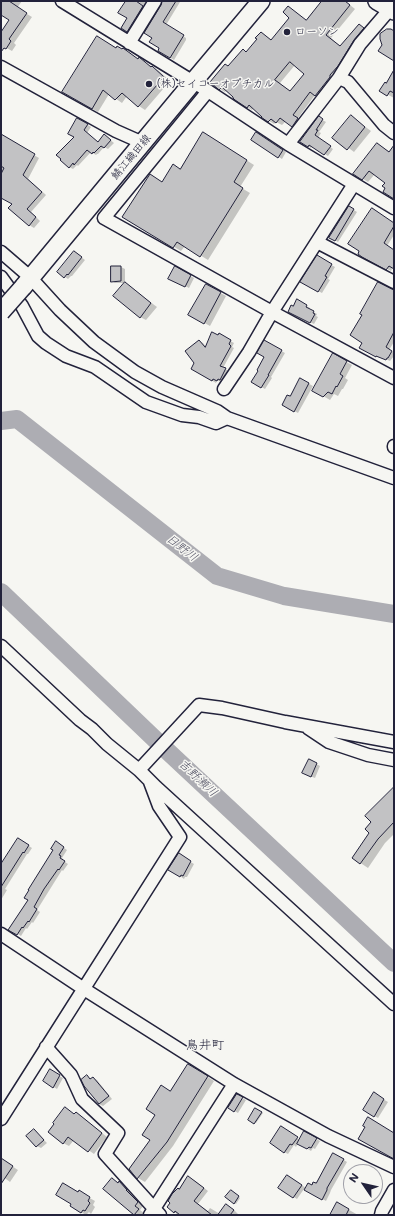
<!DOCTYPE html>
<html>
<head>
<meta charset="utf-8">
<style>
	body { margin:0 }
	#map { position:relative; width:395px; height:1216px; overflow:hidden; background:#f6f6f2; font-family:Mali,sans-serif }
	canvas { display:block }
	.frame { position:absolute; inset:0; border:2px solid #22223b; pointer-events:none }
	.north { position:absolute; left:343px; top:1164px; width:40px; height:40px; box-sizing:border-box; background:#f6f6f2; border:1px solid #a1a1a9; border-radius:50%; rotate:304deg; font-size:11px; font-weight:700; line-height:16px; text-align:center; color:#22223b }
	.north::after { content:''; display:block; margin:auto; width:14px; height:18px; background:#22223b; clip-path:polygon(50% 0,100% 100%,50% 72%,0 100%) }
</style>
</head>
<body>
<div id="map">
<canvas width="395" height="1216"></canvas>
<div class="frame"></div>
<div class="north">N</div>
</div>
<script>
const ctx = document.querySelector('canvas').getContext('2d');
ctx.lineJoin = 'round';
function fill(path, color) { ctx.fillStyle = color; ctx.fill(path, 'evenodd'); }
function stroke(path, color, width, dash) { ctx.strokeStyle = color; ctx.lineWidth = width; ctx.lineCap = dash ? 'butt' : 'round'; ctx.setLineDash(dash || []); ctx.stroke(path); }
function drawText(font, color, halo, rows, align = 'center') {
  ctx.font = font + ' Mali,"Klee One",sans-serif'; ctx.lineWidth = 3; ctx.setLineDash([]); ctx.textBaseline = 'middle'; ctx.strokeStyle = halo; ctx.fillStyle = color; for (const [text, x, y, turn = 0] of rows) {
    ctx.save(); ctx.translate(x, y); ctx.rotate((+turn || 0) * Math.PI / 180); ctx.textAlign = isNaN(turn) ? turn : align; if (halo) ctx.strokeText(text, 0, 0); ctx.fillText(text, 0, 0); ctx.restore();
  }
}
fill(new Path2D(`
	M1,1h21l-5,7 15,9 -18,26 2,2 -4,6 -11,-6v-11l9,-14 -9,-6z
	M127,1h26l-20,33 -11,-6 6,-10z
	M166,1h13l1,1 -14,23 20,13v2l-12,20 -15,-9 2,-3 -8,-11z
	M323,1h22l10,8 -24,29 10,9 18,-22 9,7 -47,66 -6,-3 -17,23 5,4 -6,7 -11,-8 -4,4 -6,-3 -2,2 -11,-7 -9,-9 -2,2 -5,-3 -20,-17 -2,2 -5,-3 8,-22 19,-15 11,-13 3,-6 11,8 19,-23 -2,-11 18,14zM295,65l11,9 -15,18 -11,-9z
	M116,49l6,1 2,-1 6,4 8,6h1l6,3 14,9 11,10 -25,29 -6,-4 -12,-10 -5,7 -13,-9 -11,18 -35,-20z
	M394,72v26l-13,-7 5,-7z
	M319,118l7,4 -7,10 2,1 -3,5 15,11 -5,7 -16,-10 -1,2 -10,-6z
	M78,119l13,8 -4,6 11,9 10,-4 6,5 -6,6 -4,-2 -6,7h-1l-1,1 -5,-3 -13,14 -1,-1 -4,4 -4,-2z
	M356,120l15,11 -17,21 -20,-15z
	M260,135l26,17 -4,7 -30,-19z
	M1,136l38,22 -11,21 18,16 -15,17 9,9 -6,7 -5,-3 -16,-21 -12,-7z
	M211,138l43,27 -14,22 10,6 -42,67 -23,-14 -4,5 -58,-35 39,-33 19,-13z
	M378,144l12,8 4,-5v51l-7,-10 -1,-5 -11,-9 -7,8 -13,-8z
	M349,207l8,5 -19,30 -8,-5z
	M394,224v11l-7,11 7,4v18l-1,-1 -2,4 -24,-12z
	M77,254l8,6 -13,16h-1l-3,3 -3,-2z
	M317,257l18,10 -7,12 2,1 -8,13 -21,-11z
	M112,267h9l4,2v14l32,24 -11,13 -6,-3 -15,-34h-10l-3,-2z
	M175,268l19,10 -5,10 -19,-10z
	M206,285l20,11 -16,30 -20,-11z
	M394,291v51l-5,8 5,3v3l-4,5 -9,-4 -1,1 -20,-10z
	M297,301l13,7 -1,1 8,5 -1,2 2,1 -4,7 -22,-10 2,-6z
	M219,335l15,8 -2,4 2,1 -11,20 6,3 -5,10 -3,-1v2l-4,-2 -1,3 -24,-14 3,-6 4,-22 4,2 3,4z
	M265,342l20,11 -14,24 1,1 -7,11 -13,-7 7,-11 6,-14z
	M333,355l19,10 -7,13 3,2 -5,9h-1l-4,7 -4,-2 -4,6 -17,-10z
	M300,379l13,7 -15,27 -15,-8 7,-8z
	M309,760l11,6 -5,12 -8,-3z
	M394,793v41l-9,9 -17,25 -15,-10 18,-25z
	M18,839l14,9 -4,6h-1l-22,35 2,1 -6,10v-35z
	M57,843l10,7 -5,8 1,1 -1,1 6,4 -5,7 -1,-1 -25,40 3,2 -7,11 -1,-1 -5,7 -1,-1 -5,8 -11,-7 20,-29z
	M179,855l15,9 -7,13h-2l-1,2 -14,-10z
	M195,1069l19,12 -41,65 -28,36 -7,-4 -8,-9 22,-29 19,-48z
	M50,1071l13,7 -6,11 -13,-8z
	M87,1076l4,3 2,-1 4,2 15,19 -9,7 -4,-2z
	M374,1094l14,8 -10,16 -14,-8z
	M237,1095l9,5 -8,13 -9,-5z
	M65,1108l10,7 7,2 25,20 -13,17 -20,-14 -5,6 -6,-3z
	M255,1109l8,4 -7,10 -7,-4z
	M285,1130l15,10 5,-7 15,8 -5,8 -2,-1 -2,3 -13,-8 -2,4 -2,-2 -6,9 -4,-2z
	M34,1131l3,2 10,10 -6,5 -4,-2 -9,-10z
	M334,1154l13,8 -16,28 -1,3 -4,8 -22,-12 -7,10 -18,-11 12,-10 15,10 10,-3z
	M1,1159l17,11 -8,12 -8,-6 -1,1z
	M112,1179l13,7 7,7 -1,1 12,12 -3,4 4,3 -2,2 -8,-1z
	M194,1180l14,11 -10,13 10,7 2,-3 10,6 12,-6 6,6 -1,1h-59l-10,-8 11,-17z
	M231,1191l9,7 -4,6 -9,-7z
	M79,1192l16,9 -2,4 2,2 -4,7 -2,-2 -3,3 -15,-9z
	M337,1203l21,12h-27z`), '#0003');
stroke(new Path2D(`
	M1,421l16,-2 200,157 67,20 110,18
	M1,592l161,154 232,217`), '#adadb3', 18);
const building = new Path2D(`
	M1,1h8l18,12 -18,26 2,2 -5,8 -2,-1 -3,4v-20l8,-12 -8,-5z
	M126,1h10l7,5 -16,26 -6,-4 6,-10 -9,-5z
	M162,1h14l-13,21 21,13 -14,23 -12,-7 1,-3 -10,-6 3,-4 -8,-5 17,-28z
	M322,1h23l5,4 -24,30 14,11 19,-22 5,4 -10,12 -16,26 -8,9v2l-15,19 -5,-4 -17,23 5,3 -6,9 -12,-9 -4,5 -5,-4 -3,3 -7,-5h1l-13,-12 -2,3 -12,-8 -2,-2v-1l-11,-10 -3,3 -9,-8 15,-18 3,2 15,-17 3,3 11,-13 -2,-1 6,-6 10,8 18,-22 -6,-6 5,-6 18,14zM290,62l14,12 -14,17 -15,-11z
	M387,29h4l3,2v30l-16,-10 4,-6 -2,-6v-5z
	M97,36l19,12 1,-2 5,3 1,-1 15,11 1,-2 12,10 1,-1 12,11 -26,30 -16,-14 -7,7 -12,-10 -11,19 -30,-17z
	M394,70v23l-4,-2 -3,5 -8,-5 6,-9 1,1z
	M351,115l14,12 -18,23 -15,-12z
	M319,116l4,3 -7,11h2l-3,5 16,11 -7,9 -15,-10 -1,2 -8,-5z
	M77,118l11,6 -4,6 14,12 6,-8 7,6 -7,8 -3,-2 -7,7 -1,-1 -1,2 -5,-4 -13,15 -1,-2 -4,5 -9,-8 1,-1 -5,-4 18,-18 -6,-3z
	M203,132l44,28 -13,22 9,6 -43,69 -23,-15 -4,6 -51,-31 28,-43 12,8 11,-18 7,5z
	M256,132l27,18 -5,8 -27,-18z
	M1,134l34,20 -12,21 19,17 -15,17 9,8 -7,9 -21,-18 4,-4 -11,-6v-24l3,-6 -3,-2z
	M377,143l12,9 5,-7v54l-11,-7 2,-4 -3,-2 3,-3 -16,-12 -7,9 -9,-6z
	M349,206l5,3 -19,32 -6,-3z
	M372,208l22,15v3l-10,17 10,7v19l-5,-3 -3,4 -24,-13 -4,-3 1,-3 -11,-7z
	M74,251l8,6 -14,18 -1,-1 -3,4 -7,-6z
	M317,255l15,9 -7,12 2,1 -9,15 -18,-10z
	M111,266h10v15l-10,1z
	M175,266l16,9 -6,12 -17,-8z
	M125,282l26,21 -11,15 -27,-22z
	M378,282l16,8v42l-8,15 6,4 -4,7h-1l-1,2 -10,-4v1l-17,-9 3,-5 -12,-8 12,-20 -2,-1z
	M206,284l15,8 -17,32 -16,-9z
	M297,299l10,6 -1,2 8,4 -1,2 2,1 -5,9 -22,-11 3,-7 2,1z
	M212,332l6,3 1,-2 12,7 -2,4 2,2 -11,20 6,2 -6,12 -2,-1 -1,2 -4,-2 -1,2 -21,-12 3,-6 -9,-12 14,-11 6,7z
	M264,340l18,10 -14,25h1l-8,13 -10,-6 7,-11 -1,-1 7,-13 -7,-4z
	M333,353l14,8 -7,13 3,2 -6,11 -1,-1 -4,8 -4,-2 -5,5 -11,-6z
	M300,378l9,5 -15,29 -12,-7 5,-10 3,1z
	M309,759l8,4 -6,14 -9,-4z
	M394,787v35l-16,17 -18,25 -8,-6 17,-25 -4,-4 6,-7 -6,-6z
	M18,838l11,7 -5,8 -1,-1 -22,35v-23z
	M56,841l8,6 -5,8 2,1 -1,2 5,3 -6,9 -1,-1 -14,20 -10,18 3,2 -8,13 -1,-1 -5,7 -1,-1 -5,8 -9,-5 20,-30 -4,-2 5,-8h-1l25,-40 -2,-1z
	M179,853l12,8 -8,15 -2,-1 -1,2 -12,-7z
	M188,1064l20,12 -41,66 -30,37 -8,-10 21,-29 -8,-5 13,-20 -9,-6 15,-24 9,6z
	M50,1069l10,6 -7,13 -10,-7z
	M87,1075l3,4 3,-2 16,19 -10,8 -15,-18 -3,-6z
	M374,1092l10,7 -10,18 -11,-7z
	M237,1094l6,3 -9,15 -6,-4z
	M65,1107l9,7 2,-2 26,21 -14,19 -20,-15 -5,7 -15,-12 6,-8 -1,-1z
	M255,1108l7,4 -8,12 -6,-4z
	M368,1117l26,16v26l-36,-20 7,-12 -2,-1z
	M281,1126l17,11 -6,8 -2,-1 -6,9 -14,-10z
	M34,1129l10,11 -8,7 -10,-11z
	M304,1131l13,7 -6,10 -2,-1 -2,2 -10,-5z
	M333,1153l11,6 -17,29v2l-5,10 -18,-10 4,-7 4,2 1,-3 3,1z
	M1,1158l12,8 -12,18z
	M287,1175l15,10 -9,13 -15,-10z
	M188,1176l16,12 -10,13 18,14h-32l-5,-4 -1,2 -7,-6 3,-4 -2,-2 4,-7 6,-6 1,1z
	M112,1178l6,5 1,-2 8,9h-1l12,12 -3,4 4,3 -5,6 -31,-26z
	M63,1183l15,9 1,-2 11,7 -2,4 2,2 -5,8 -2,-1 -2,3 -11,-7 1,-2 -15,-9z
	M231,1190l8,6 -5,8 -9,-7z
	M337,1202l12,7 -3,6h-16z
	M226,1204l8,6 -4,5h-12z`);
fill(building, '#c2c2c4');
stroke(building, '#22223b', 1);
const minor = new Path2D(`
	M62,1l146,90 80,53 106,64
	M129,43l26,-42
	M1,67l115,64 27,12
	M339,78l9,4 36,43 10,8
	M208,91l-104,127 168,94 122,66
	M288,144l51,-66 21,-34 30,-35
	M317,242l77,40
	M1,252l29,25 30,33 34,32 41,30 27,15 55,24 10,7 167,60
	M1,277l21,29 16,30 8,7 20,13 29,11 51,35 36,13 17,2 17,6 11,-5
	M224,389l25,-37 23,-40 82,-128
	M394,447v-1
	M1,646l79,74 12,9 15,15 32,26 17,17 238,217
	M308,728l21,14 39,13 26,5
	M139,770l60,-65 23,3 63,14 109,20
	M1,934l83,55 150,95 94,52 66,31
	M46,1047l25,28 11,24 36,34 -13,21 55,61
	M1,1119l179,-282 -21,-31 -9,-24
	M150,1215l84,-131
	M381,1215l1,-4 12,-21`);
const secondary = new Path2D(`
	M377,1l17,10
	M23,287l170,-205 68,-81`);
stroke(minor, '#22223b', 15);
stroke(secondary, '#22223b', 20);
stroke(minor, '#f6f6f2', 12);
stroke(secondary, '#f6f6f2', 17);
const secondaryBridge = new Path2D(`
	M1,312l22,-25`);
stroke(secondaryBridge, '#22223b', 20, []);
stroke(secondaryBridge, '#f6f6f2', 17);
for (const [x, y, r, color] of [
	[287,32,4,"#22223b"],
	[149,84,4,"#22223b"]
]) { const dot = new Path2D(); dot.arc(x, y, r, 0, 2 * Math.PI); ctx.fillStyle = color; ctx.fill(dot); stroke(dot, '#f6f6f2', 1.5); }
drawText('11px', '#22223b', '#f6f6f2', [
	["ローソン",295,32],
	["(株)セイコーオプチカル",157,84]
], 'left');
drawText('11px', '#22223b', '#f6f6f2', [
	["鯖江織田線",131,157,-50]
]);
drawText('italic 12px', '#535365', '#f6f6f2', [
	["日野川",182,548,38],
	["吉野瀬川",198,778,43]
]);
drawText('13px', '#22223b', '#f6f6f2', [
	["鳥井町",205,1045]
]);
</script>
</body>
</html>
